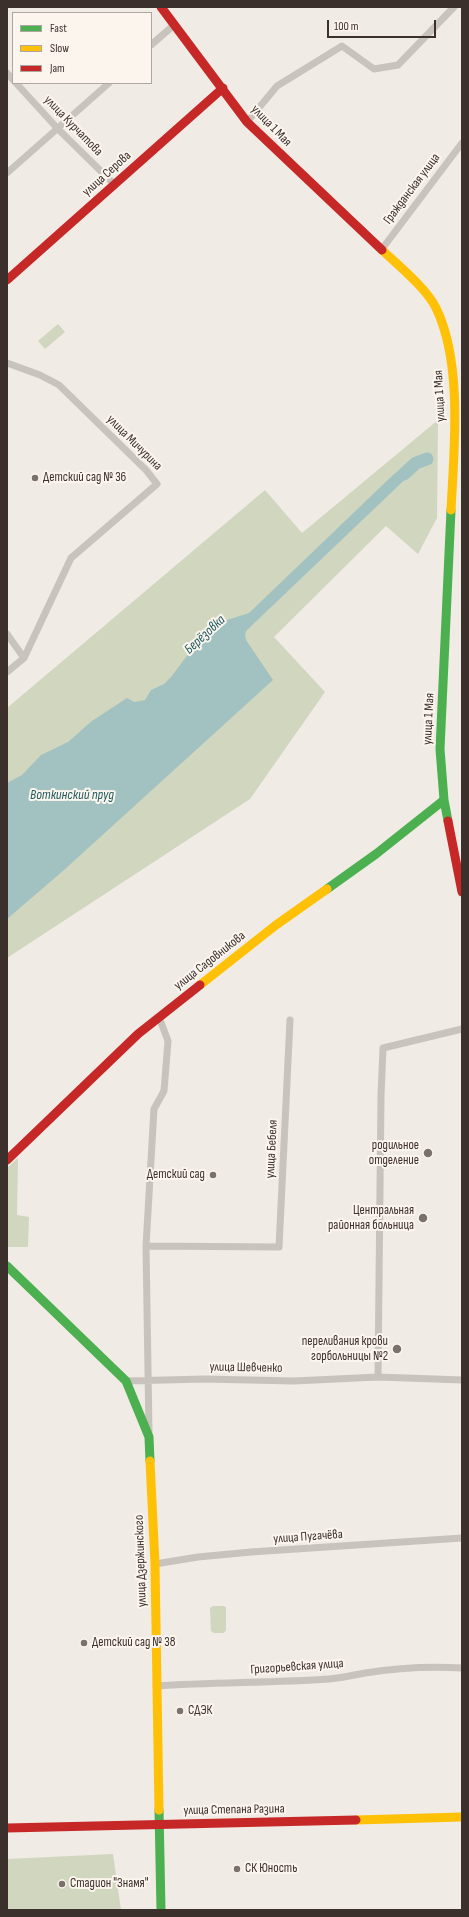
<!DOCTYPE html>
<html>
<head>
<meta charset="utf-8">
<style>
	body { margin:0 }
	#map { position:relative; width:469px; height:1917px; overflow:hidden; background:#f0ebe5; font-family:"Sofia Sans Condensed",sans-serif }
	canvas { display:block }
	.frame { position:absolute; inset:0; border:8px solid #3b302b; pointer-events:none }
	.legend { position:absolute; left:12px; top:12px; width:140px; height:72px; box-sizing:border-box; background:#fbf5ee; border:1px solid #aea6a0; margin:0; padding:5px 7px; list-style:none; font-size:12px; color:#3b302b }
	.legend li { display:flex; align-items:center; gap:8px; height:20px }
	.legend b { width:20px; border:1px solid #aea6a0 }
	.scale { position:absolute; left:327px; top:20px; width:109px; height:18px; box-sizing:border-box; border:2px solid #3b302b; border-top:0; padding-left:5px; font-size:12px; line-height:14px; white-space:nowrap; color:#3b302b; -webkit-text-stroke:3px #fbf5ee; paint-order:stroke }
</style>
</head>
<body>
<div id="map">
<canvas width="469" height="1917"></canvas>
<div class="frame"></div>
<ul class="legend">
<li><b style="height:5px;background:#4caf50"></b>Fast</li>
<li><b style="height:5px;background:#ffc107"></b>Slow</li>
<li><b style="height:5px;background:#c62828"></b>Jam</li>
</ul>
<div class="scale">100 m</div>
</div>
<script>
const ctx = document.querySelector('canvas').getContext('2d');
ctx.lineJoin = 'round';
function fill(path, color) { ctx.fillStyle = color; ctx.fill(path, 'evenodd'); }
function stroke(path, color, width, dash) { ctx.strokeStyle = color; ctx.lineWidth = width; ctx.lineCap = dash ? 'butt' : 'round'; ctx.setLineDash(dash || []); ctx.stroke(path); }
function drawText(font, color, halo, rows, align = 'center') {
  ctx.font = font + ' "Sofia Sans Condensed",sans-serif'; ctx.lineWidth = 4; ctx.setLineDash([]); ctx.textBaseline = 'middle'; ctx.strokeStyle = halo; ctx.fillStyle = color; for (const [text, x, y, turn = 0] of rows) {
    ctx.save(); ctx.translate(x, y); ctx.rotate((+turn || 0) * Math.PI / 180); ctx.textAlign = isNaN(turn) ? turn : align; if (halo) ctx.strokeText(text, 0, 0); ctx.fillText(text, 0, 0); ctx.restore();
  }
}
fill(new Path2D(`
	M58,324l7,8 -20,17 -7,-8z
	M438,420l-1,98 -19,36 -32,-28 -112,111 51,55 -75,107 -243,159v-250l258,-218 37,43z
	M18,1158l-1,57 12,2 -1,30h-21v-79z
	M213,1606h10l3,1v23l-2,3h-10l-3,-2 -1,-23z
	M113,1854l8,56h-114v-51z`), '#d1d6bf');
fill(new Path2D(`
	M413,459l3,4 1,5 -170,162 -2,4 1,6 27,40 -209,190 -57,49v-136l15,-8 19,-20 27,-13 24,-21 35,-23 7,4 11,-2 6,-10 13,-6 7,-7 15,-20 33,-32 5,-4 25,-8 144,-138z`), '#a1c2c1');
stroke(new Path2D(`
	M404,474l12,-11 11,-4`), '#a1c2c1', 13);
stroke(new Path2D(`
	M151,45l23,-20
	M7,73l6,7
	M16,83l42,46 57,56
	M247,122l30,-36 65,-40 32,23 24,-4 56,-58
	M7,173l102,-90
	M382,249l80,-106
	M7,363l33,12 19,10 87,85 11,14 -86,74 -47,100 -17,14
	M7,634l17,24
	M146,1246l133,1 11,-227
	M378,1377l3,-282 2,-47 79,-19
	M126,1381l78,-2 90,2 84,-4 84,3
	M149,1432l-3,-186 8,-137 10,-18 4,-50 -9,-24
	M155,1564l43,-7 53,-5 211,-14
	M156,1686c58,-4 116,-3 173,-7 12,-1 24,-4 36,-6 31,-5 65,-7 97,-5`), '#c9c3be', 7);
stroke(new Path2D(`
	M448,821l-4,-21 -4,-51 11,-239
	M327,889l49,-35 68,-54
	M7,1266l119,115 23,56 1,24
	M159,1810l2,100`), '#4caf50', 9);
stroke(new Path2D(`
	M382,250c16,15 45,39 54,58 27,55 18,142 15,202
	M200,985l76,-60 51,-36
	M150,1461l5,103 4,246
	M356,1820l106,-3`), '#ffc107', 9);
stroke(new Path2D(`
	M161,7l86,115 135,128
	M7,280l216,-192
	M448,821l14,71
	M7,1160l131,-126 62,-49
	M7,1828l349,-8`), '#c62828', 9);
for (const [x, y, r, color] of [
	[35,478,4,"#7a716c"],
	[428,1153,5,"#7a716c"],
	[213,1175,4,"#7a716c"],
	[423,1218,5,"#7a716c"],
	[397,1349,5,"#7a716c"],
	[84,1643,4,"#7a716c"],
	[180,1711,4,"#7a716c"],
	[237,1869,4,"#7a716c"],
	[62,1884,4,"#7a716c"]
]) { const dot = new Path2D(); dot.arc(x, y, r, 0, 2 * Math.PI); ctx.fillStyle = color; ctx.fill(dot); stroke(dot, '#fbf5ee', 1.5); }
drawText('13px', '#3b302b', '#fbf5ee', [
	["улица Курчатова",73,126,46],
	["улица 1 Мая",271,126,46],
	["улица Серова",107,174,-42],
	["Гражданская улица",412,189,-53],
	["улица 1 Мая",440,396,-93],
	["улица Мичурина",134,443,45],
	["улица 1 Мая",429,719,-87],
	["улица Садовникова",210,961,-38],
	["улица Бебеля",272,1149,-87],
	["улица Шевченко",246,1368,1],
	["улица Пугачёва",308,1537,-4],
	["улица Дзержинского",141,1561,-92],
	["Григорьевская улица",297,1667,-4],
	["улица Степана Разина",234,1810,-1]
]);
drawText('13px', '#3b302b', '#fbf5ee', [
	["Детский сад № 36",43,478],
	["родильное",419,1146,"right"],
	["отделение",419,1161,"right"],
	["Детский сад",205,1175,"right"],
	["Центральная",414,1211,"right"],
	["районная больница",414,1226,"right"],
	["переливания крови",388,1342,"right"],
	["горбольницы №2",388,1357,"right"],
	["Детский сад № 38",92,1643],
	["СДЭК",188,1711],
	["СК Юность",245,1869],
	["Стадион \"Знамя\"",70,1884]
], 'left');
drawText('italic 14px', '#1f5a5e', '#fbf5ee', [
	["Берёзовка",205,635,-43],
	["Воткинский пруд",72,795]
]);
</script>
</body>
</html>
